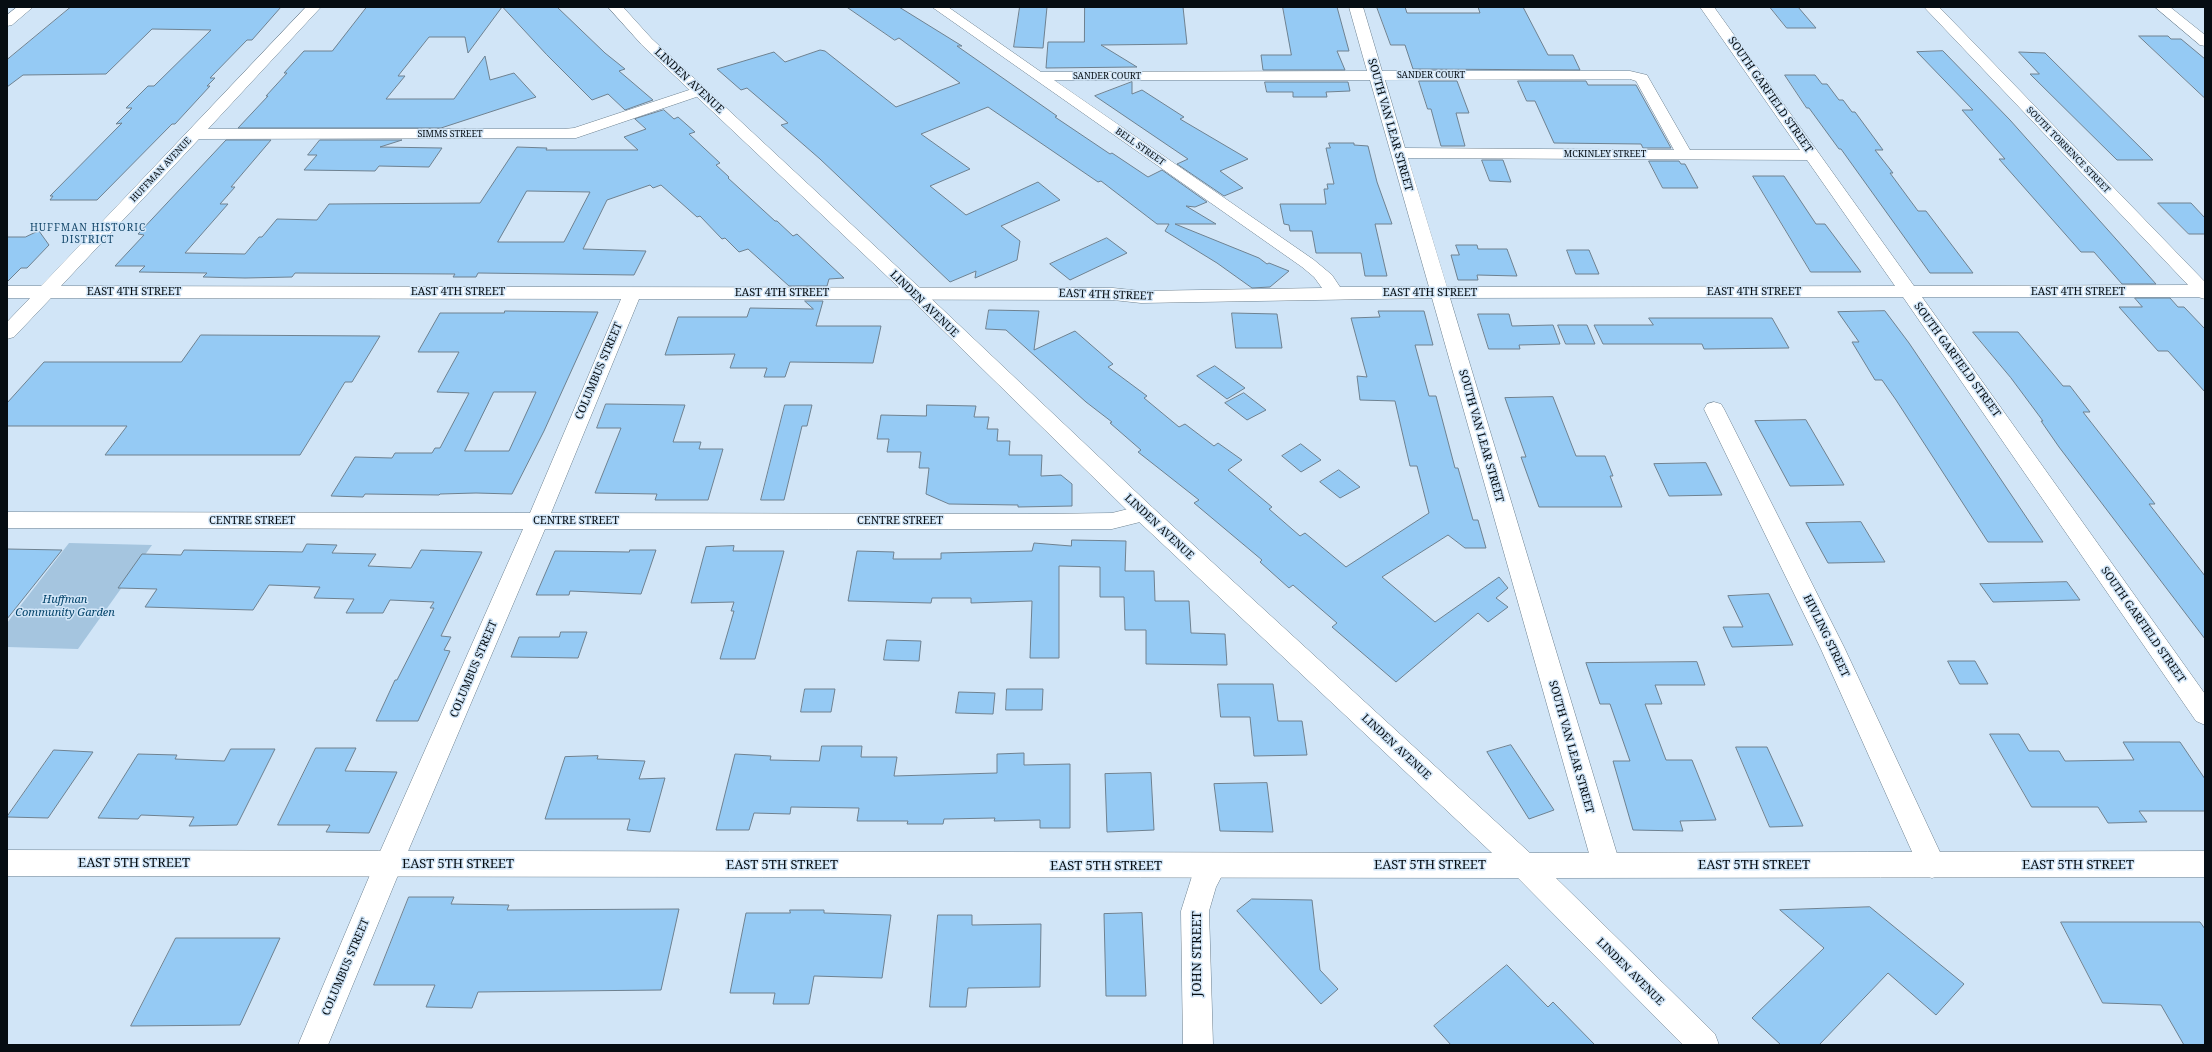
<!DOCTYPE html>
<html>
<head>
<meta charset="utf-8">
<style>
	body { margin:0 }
	#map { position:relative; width:2212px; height:1052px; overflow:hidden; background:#d1e5f7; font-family:"Noto Serif",serif }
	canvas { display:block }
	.frame { position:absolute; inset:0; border:8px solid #060d12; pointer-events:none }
</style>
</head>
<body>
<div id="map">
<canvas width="2212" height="1052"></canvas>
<div class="frame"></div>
</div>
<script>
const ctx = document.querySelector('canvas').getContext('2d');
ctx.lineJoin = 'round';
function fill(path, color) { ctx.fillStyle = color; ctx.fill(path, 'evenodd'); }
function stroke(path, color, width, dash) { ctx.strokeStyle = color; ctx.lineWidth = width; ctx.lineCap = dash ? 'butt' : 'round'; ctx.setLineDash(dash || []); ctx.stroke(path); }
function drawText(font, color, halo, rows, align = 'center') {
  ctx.font = font + ' "Noto Serif",serif'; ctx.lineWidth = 3; ctx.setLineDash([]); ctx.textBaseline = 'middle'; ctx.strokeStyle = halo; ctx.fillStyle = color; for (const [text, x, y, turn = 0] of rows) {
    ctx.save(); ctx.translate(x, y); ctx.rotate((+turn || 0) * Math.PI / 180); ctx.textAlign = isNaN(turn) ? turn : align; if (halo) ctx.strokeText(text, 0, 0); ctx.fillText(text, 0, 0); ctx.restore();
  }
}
fill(new Path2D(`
	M69,543l83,2 -74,104 -71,-2v-24z`), '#a5c5df');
const building = new Path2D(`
	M71,7h210l-29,33h-5l-37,38h5l-8,8h3l-35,38h-3l-75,76h-47l3,-4h-3l72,-73 -6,1 16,-16h-6l22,-22h6l57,-56 -59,-1 -46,45 -83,1 -16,12v-27z
	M367,7h135l-34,46 -3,-16h-36l-31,39h7l-19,23h68l31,-43 5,24 24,-7 22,24 -95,31h-203l30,-32h-2l21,-23h-3l20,-22h28z
	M503,7h54l48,46 20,16 -6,2 34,29 -28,10 -17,-16 -16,6 -45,-45z
	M847,7h52l63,39h-5l100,70 -2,1 55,37 2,-1 36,24 14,-7 45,32 -12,5 -9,-1 30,18h-41l84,34 8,6 2,-1 20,8 -19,16 -18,1 -35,-25 -52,-32 4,-7h-12l-56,-43 -3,1 -110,-75 -67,27 49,35 -40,17 36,29 72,-33 22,18 -59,26 19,15 -3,19 -42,18 1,-7 -26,11 -130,-123 -39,-34 7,-2 -41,-35 -6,2 -24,-21 57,-17 11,10 35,-12 5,1 71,56 64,-24 -61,-45 -4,2z
	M1020,7h27l-4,41 -29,-1z
	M1085,7h98l4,37 -86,1 36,22 -91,1 2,-26h36z
	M1283,7h54l12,44h-12l8,19h-82l-2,-15h30z
	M1377,7h28l2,6h73l-2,-6h45l25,48h25l7,15 -167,-1 -8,-24h-14z
	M1770,7h28l18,21h-29z
	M2139,36h29l3,3h10l24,20v39z
	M1943,51l67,69 146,164h-34l-28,-32h-13l-82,-93h6l-43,-49h11l-56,-58z
	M2019,52l26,1 108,107h-36l-87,-86h9z
	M1785,75h30l7,9h5l12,16h4l9,12h3l28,38h-8l18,23h-3l28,38h8l47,62h-43l-89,-124h-2l-30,-41h-2z
	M1419,81h38l12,32h-13l9,33h-24l-10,-37h-3z
	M1518,81h68l2,4h48l35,63h-28l-2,-4 -87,-1 -19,-42h-8z
	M1132,82v12l10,-4 42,27 -4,2 68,40 -28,12 23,17 -19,8 -47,-32 11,-5 -93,-63z
	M1265,82h83l2,9 -24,1 1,5h-34v-5h-26z
	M664,110l10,9 4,-2 17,15 -6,2 31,29 -4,2 13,12 -1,1 47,43h2l16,15 4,-2 47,44 -15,1 -2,7h-38l-41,-37 -9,3 -14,-14 -3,1 -22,-23 -3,1 -36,-32 -8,3 -3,-3 -43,15 -24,49 63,2 -12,24 -156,-2 -2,4h-23l2,-3 -160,-1 -3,4 -47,1 -42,-1 4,-4 -68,-1 6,-6h-30l29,-31 -6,-1 88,-94h45l-40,47h4l-15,17h8l-43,49 60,1 14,-17h3l15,-18 40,1 12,-16 151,-1 37,-56 30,1 -1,2h92l-14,-13 22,-8 -11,-10zM527,191l63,1 -26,50h-66z
	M320,140h82l-22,7 62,1 -13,19 -50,-1 -4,5 -71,-1 13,-15h-9z
	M1329,143h25v2l14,1 9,36 15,42h-17l12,52h-22l-4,-23h-45l-4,-22h-22l-1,-6 -5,-1 -4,-20h46l-2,-15h4l-1,-5h7l-8,-36h4z
	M1482,160h21l8,22 -21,-1z
	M1649,161h30l2,3h4l13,24h-35z
	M1753,176h31l32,48h9l36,48h-50z
	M2158,203h33l14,15v16h-16z
	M39,231l10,14 -22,23h-6l-14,14v-45h18z
	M1107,238l20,15 -57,27 -20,-16z
	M1456,245h21l1,4h29l10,27 -40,-1 1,5h-20l-7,-25h8z
	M1567,250h22l10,24h-23z
	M2135,298h35l8,9h6l21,22v63l-37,-41h-10l-39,-44h23z
	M805,301h18l-7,25h65l-8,37 -83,-1 -5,15h-21l3,-9h-37l5,-14 -70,1 13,-38h69l3,-9 63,1z
	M989,310l50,1 -5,39 41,-19 38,33 -5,3 39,29 -3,2 35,29 6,-3 29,22 4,-3 24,17 -14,10 44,37 -3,2 31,27 5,-3 41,34 83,-54 -12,-47h-7l-15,-65 -35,-1 -3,-24 10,1 -16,-59 29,-1 -2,-6h46l9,34h-18l14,51h7l19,72h3l15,52h5l8,28h-21l-17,-13 -66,42 53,45 64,-45 9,11 -12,10 12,9 -20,15 -10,-9 -82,69 -64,-55 5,-4 -44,-38 -4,3 -29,-26 2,-2 -68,-57 5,-3 -61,-48 3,-2 -31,-27 2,-1 -26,-20 -80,-72 -20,-1z
	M505,311l93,1 -54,119 -32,63 -36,-1 -36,1 -1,1 -74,-1 -2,3 -32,-1 24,-39 37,1 3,-5h37l3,-5h5l29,-55 -32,-1 22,-40h-41l22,-39h64zM494,392h42l-27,59h-44z
	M1885,311l24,32 134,199h-55l-92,-142 -14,-20h-7l-23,-38h7l-21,-30z
	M1232,313l45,1 5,34h-46z
	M1478,314h31l3,12 41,-1 7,19 -41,1 1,4h-31z
	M1649,318h123l17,30 -85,1 -2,-5h-99l-9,-19h59z
	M1558,325h29l8,19h-29z
	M1973,332h45l45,54h7l20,26h-7l72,92h-6l56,72v63l-146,-192 -18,-26h2l-32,-43z
	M201,335l179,1 -28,46h-7l-45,73h-195l22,-29h-120v-23l37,-41h137z
	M1215,366l30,22 -18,11 -30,-23z
	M1244,393l22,17 -19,10 -22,-17z
	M1553,397l23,59h29l8,20h-3l12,31h-83l-18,-50h5l-21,-59z
	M606,404l79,1 -12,37h28l-2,7h24l-15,51h-53l2,-6 -62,-1 26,-65h-24z
	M785,405h27l-5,21h-5l-18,74h-23z
	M927,405l49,1 -2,11h15l-2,12h11l-1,12h13l-1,14h33l-1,21 20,-1 11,9v22l-54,1v-2l-69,-1 -23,-10 3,-26h-10l2,-16h-34l2,-13h-12l4,-24 45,1z
	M1806,420l38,65 -54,1 -35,-65z
	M1301,444l20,16 -20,12 -19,-16z
	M1706,463l16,32 -53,1 -15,-32z
	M1339,470l21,17 -20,11 -20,-16z
	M1861,522l24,40 -57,1 -22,-40z
	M1072,540l54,1 -1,30h29l1,30h34l2,32 34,1 2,31 -81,-1v-34h-21l-1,-33h-24v-30l-41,-1v92h-29l2,-57 -61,2v-5h-39l-1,5 -83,-2 9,-50 37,1 -1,7h48v-6l91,-2 2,-8 37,3z
	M307,544l30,1 -5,8 44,1 -8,12 43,2 10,-18 61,2 -41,84 10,1 -7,13 6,1 -32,70h-42l19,-41h2l37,-72h-4l4,-6 -44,-2 -7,13h-37l8,-14 -40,-1 6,-11 -51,-2 -16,25 -108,-3 12,-18 -39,-1 24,-34 39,1 3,-5 118,2z
	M734,546l-1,5h51l-29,108h-35l14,-48h-3l3,-9 -43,1 15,-56z
	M7,549l55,1 -55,69z
	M630,550h26l-15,44 -71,-3 -1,4h-33l19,-44 74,1z
	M2067,582l13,18 -87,2 -13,-18z
	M1769,594l24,51 -61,2 -9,-20h20l-15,-31z
	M561,632h26l-9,26 -67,-1 8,-20h40z
	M887,640l34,1 -2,20 -35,-1z
	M1948,661h27l13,23h-28z
	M1697,662l8,23h-50l7,19h-17l21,56h26l24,60 -36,1 3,10 -50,-1 -20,-69h17l-20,-57h-10l-14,-41z
	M1218,684h55l5,37h24l5,34 -53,1 -4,-39h-29z
	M805,689h30l-4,23h-30z
	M1007,689h36l-1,21h-36z
	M959,692l36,1 -2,21 -37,-1z
	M1990,734h29l10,17h30l6,10 69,-1 -11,-18h57l25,37v32h-66l8,11 -39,1 -10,-16h-66z
	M1511,745l43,65 -25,9 -42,-67z
	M822,746h40l-1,11h36l-3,19 103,-3v-19l27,-1v12l46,-1v64h-30v-8l-46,1 1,-3 -51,1 -1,5h-36l1,-3h-51l2,-13 -68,-1 -1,7 -36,-1 -5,17h-33l19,-76 36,2 -1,4 49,1z
	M1736,747h31l36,79 -33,1z
	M316,748h40l-11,23 52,1 -28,61 -43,-1 4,-7h-52z
	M231,749h44l-38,76 -48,1 5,-9 -53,-2 -3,4 -40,-1 40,-64 39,1 -2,4 49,2z
	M54,750l39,2 -45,66 -41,-1z
	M598,756l-1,3 48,2 -6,18 26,-1 -15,54 -23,-2 3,-11h-85l20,-62z
	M1151,773l3,57 -47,2 -2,-58z
	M1267,783l6,49 -53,-1 -6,-47z
	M409,897h45l-3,7 58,1 -2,5 172,-1 -18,81 -183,2 -6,16 -46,-1 9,-22h-61z
	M1252,899l60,1 8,70 18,19 -17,15 -84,-93z
	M1870,907l94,77 -28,31 -48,-42 -69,72h-38l-29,-27 72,-70 -44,-38z
	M790,910h34v3l67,2 -9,63 -68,-2 -5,28h-36l2,-11h-45l16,-80h44z
	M1142,913l4,83h-40l-2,-82z
	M938,915h34v10l69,-1 -1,63 -72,1 -2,19h-36z
	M2061,922h139l5,7v116h-21l-23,-40 -58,-2z
	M176,938h104l-40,87 -109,1z
	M1507,965l41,42 5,-5 42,43h-144l-17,-19z`);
fill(building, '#95caf4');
stroke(building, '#6e8190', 1);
const street = new Path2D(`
	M17,7h16l-21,18 -5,1v-11z
	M306,7h15l-113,122h356l10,-1 121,-40h10l3,3 -3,3 -129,44 -377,1 -138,147 1052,2 28,3 181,-3 -8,-11 -12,-10 -370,-260h16l93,65 326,-1 -18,-64h14l19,64h248l17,4 43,75h110l-100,-143h14l200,279 274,-1 -264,-278h15l266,275v17l-7,-2h-276l283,397v31l-9,-4 -293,-424 -453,1 170,566 -4,9 -10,4 -10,-4 -4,-9 -160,-566 -291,5 -28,-3 -474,-1 -88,214 491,1 70,-1 32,-8 8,2 3,6 -3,6 -40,10h-567l-142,334 -75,182h-30l77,-182 148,-334 -516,-1v-16l523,1 91,-214 -570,-1 -37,39 -7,2v-17l23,-24h-23v-12h34zM1630,79l6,2 38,69 -269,-2 -20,-68zM1054,80h316l59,207h-89l-8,-12 -18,-15zM1408,158l399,2 88,126 -448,1z
	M2155,7h15l35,28v11l-5,-1z
	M1714,402l7,2 3,5 120,238 102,218 -4,9 -10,4 -10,-4 -102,-227 -116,-238 3,-5z
	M1213,853l10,4 4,9 -11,21 -7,24 4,134h-30l-2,-134 12,-38 10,-16z`);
const secondary = new Path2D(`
	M608,7h15l29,32 269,250 231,218 378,346 675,-2v26l-649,1 159,156 4,11h-36l-165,-167 -1511,-2v-26l1485,3 -356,-334 -227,-222 -267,-252z`);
stroke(street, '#6d808f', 1);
stroke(secondary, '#6d808f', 1);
fill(street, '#fff');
fill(secondary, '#fff');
drawText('9px', '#060d12', '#d1e5f7', [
	["SANDER COURT",1431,75],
	["SANDER COURT",1107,76],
	["SIMMS STREET",450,134],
	["BELL STREET",1140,147,35],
	["SOUTH TORRENCE STREET",2068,150,46],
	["MCKINLEY STREET",1605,154],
	["HUFFMAN AVENUE",161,170,-47]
]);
ctx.letterSpacing = '1px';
drawText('10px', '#15486b', '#d1e5f7', [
	["HUFFMAN HISTORIC",88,228],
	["DISTRICT",88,240]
]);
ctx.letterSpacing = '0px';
drawText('11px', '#060d12', '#d1e5f7', [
	["LINDEN AVENUE",689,81,43],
	["SOUTH GARFIELD STREET",1770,95,55],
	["SOUTH VAN LEAR STREET",1390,125,74],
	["EAST 4TH STREET",134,292],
	["EAST 4TH STREET",458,292],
	["EAST 4TH STREET",1754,292],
	["EAST 4TH STREET",2078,292],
	["EAST 4TH STREET",782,293],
	["EAST 4TH STREET",1430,293],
	["EAST 4TH STREET",1106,295,2],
	["LINDEN AVENUE",924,304,44],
	["SOUTH GARFIELD STREET",1957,360,54],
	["COLUMBUS STREET",599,371,-67],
	["SOUTH VAN LEAR STREET",1481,436,74],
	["CENTRE STREET",252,521],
	["CENTRE STREET",576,521],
	["CENTRE STREET",900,521],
	["LINDEN AVENUE",1159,527,43],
	["SOUTH GARFIELD STREET",2143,625,55],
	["HIVLING STREET",1826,636,64],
	["COLUMBUS STREET",474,669,-67],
	["LINDEN AVENUE",1396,747,43],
	["SOUTH VAN LEAR STREET",1571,747,74],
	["COLUMBUS STREET",346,967,-67],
	["LINDEN AVENUE",1630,972,45]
]);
drawText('italic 11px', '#004269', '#d1e5f7', [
	["Huffman",65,600],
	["Community Garden",65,613]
]);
drawText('13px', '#060d12', '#d1e5f7', [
	["EAST 5TH STREET",134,863],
	["EAST 5TH STREET",458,864],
	["EAST 5TH STREET",782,865],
	["EAST 5TH STREET",1430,865],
	["EAST 5TH STREET",1754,865],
	["EAST 5TH STREET",2078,865],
	["EAST 5TH STREET",1106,866],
	["JOHN STREET",1197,954,-90]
]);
</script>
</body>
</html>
